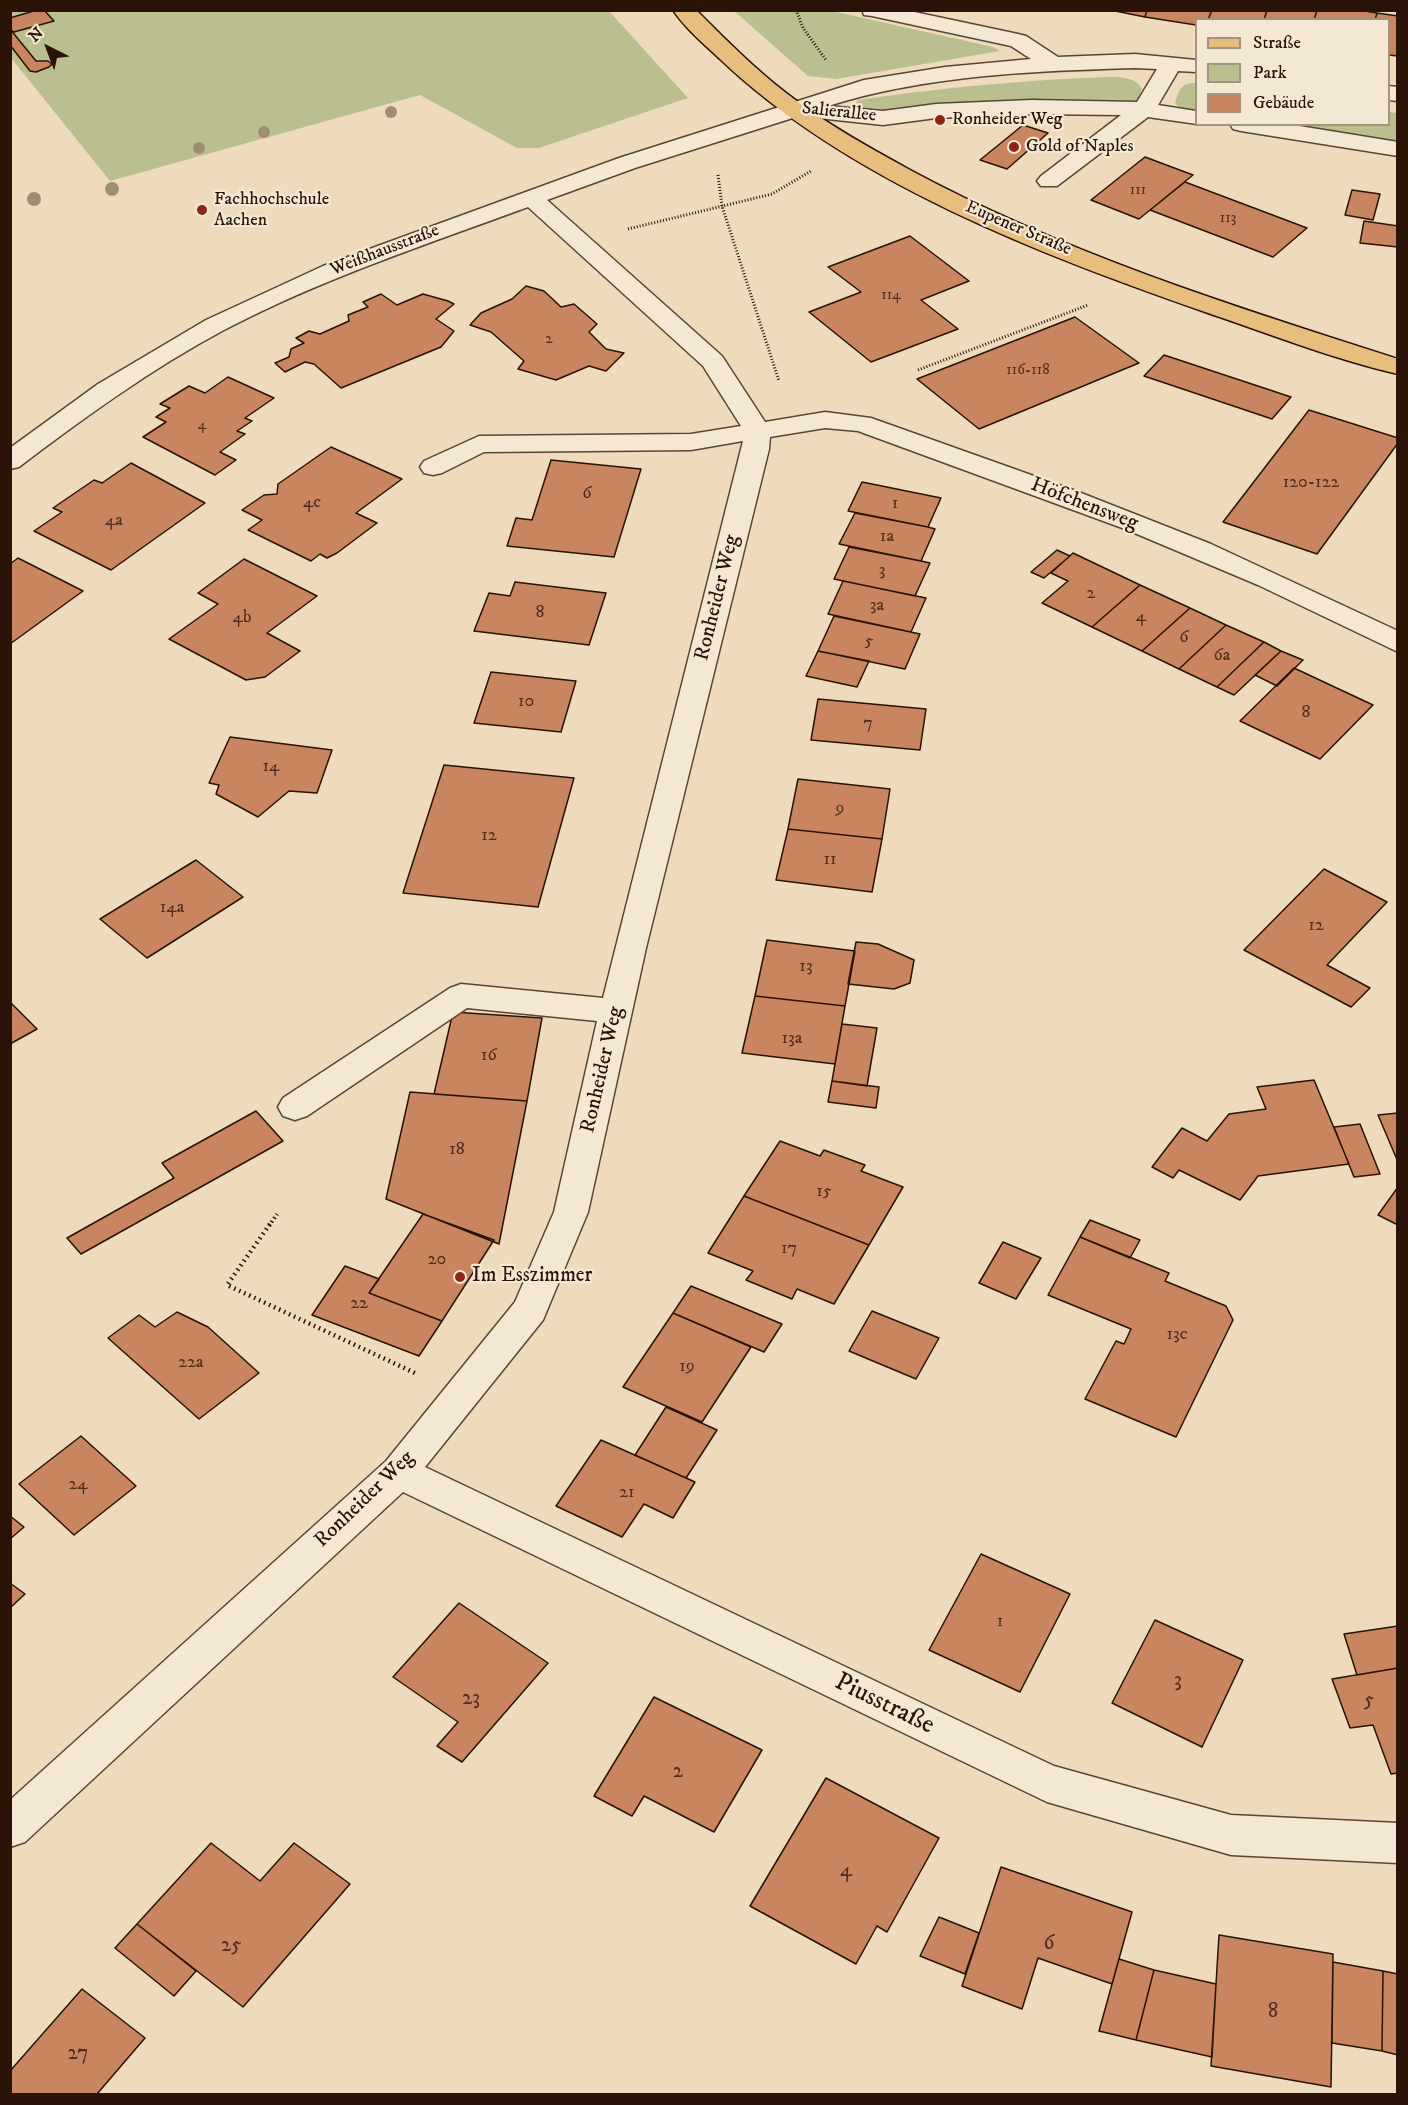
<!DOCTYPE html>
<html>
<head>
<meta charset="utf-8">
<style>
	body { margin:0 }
	#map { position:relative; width:1408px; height:2105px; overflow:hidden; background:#eedbbd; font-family:"IM FELL DW Pica",serif }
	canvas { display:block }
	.frame { position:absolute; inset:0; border:12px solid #281306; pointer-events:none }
	.legend { position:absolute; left:1195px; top:18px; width:195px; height:108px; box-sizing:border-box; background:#f4e8d4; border:2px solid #a29382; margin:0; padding:8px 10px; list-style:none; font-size:18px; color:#281306 }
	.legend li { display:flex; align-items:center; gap:12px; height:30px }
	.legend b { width:30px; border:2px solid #a29382 }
	.north { position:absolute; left:18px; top:18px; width:60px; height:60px; -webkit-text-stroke:4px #f4e8d4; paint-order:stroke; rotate:318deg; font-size:16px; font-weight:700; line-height:24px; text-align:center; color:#281306 }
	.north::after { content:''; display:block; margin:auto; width:21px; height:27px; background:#281306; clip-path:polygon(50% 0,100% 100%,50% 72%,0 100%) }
</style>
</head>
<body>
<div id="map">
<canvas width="1408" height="2105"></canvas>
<div class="frame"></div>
<ul class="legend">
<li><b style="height:8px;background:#e7be7e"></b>Straße</li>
<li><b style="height:16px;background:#bbbf8f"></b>Park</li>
<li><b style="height:16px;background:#c98460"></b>Gebäude</li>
</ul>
<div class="north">N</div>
</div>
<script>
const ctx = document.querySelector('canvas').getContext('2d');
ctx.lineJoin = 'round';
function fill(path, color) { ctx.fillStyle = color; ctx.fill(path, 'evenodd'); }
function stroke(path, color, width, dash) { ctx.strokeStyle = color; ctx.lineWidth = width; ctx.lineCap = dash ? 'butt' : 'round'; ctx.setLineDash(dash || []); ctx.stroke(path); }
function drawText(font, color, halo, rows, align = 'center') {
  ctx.font = font + ' "IM FELL DW Pica",serif'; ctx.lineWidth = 4.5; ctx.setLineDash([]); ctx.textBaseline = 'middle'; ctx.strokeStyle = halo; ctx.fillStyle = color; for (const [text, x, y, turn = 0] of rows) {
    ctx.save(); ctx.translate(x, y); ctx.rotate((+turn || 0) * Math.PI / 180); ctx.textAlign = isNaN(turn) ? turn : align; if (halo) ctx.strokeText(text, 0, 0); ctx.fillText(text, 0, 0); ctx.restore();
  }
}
fill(new Path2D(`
	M10,11h599l79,87 -149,50h-22l-97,-53 -310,86 -99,-123z
	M734,11h98l161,36 7,4 -164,28 -28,-3z
	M1086,78c16,0 48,-6 56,11l-5,12 -5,3c-71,-3 -141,-5 -212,1 -19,1 -50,12 -67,2l5,-7c76,-11 152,-19 228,-22z
	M1196,83v30l-17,-4 -4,-7c5,-13 6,-19 21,-19z
	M1389,112l8,1v30l-124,-18 115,-1z`), '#bbbf8f');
const building = new Path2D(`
	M37,10h7l10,11 -40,11 -4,-3v-11z
	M1110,10h37l-2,7z
	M1147,10h65l-4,10h-12v5l-51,-8z
	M1212,10h55l-3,10h-56z
	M1267,10h50l-3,10h-50z
	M1317,10h42l18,3 -2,7h-61z
	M1377,13l21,3v40l-10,-1v-35h-13z
	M10,29l26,32h12l4,3 -3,3 -13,5 -6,-1 -20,-26z
	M1023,125l25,8 -41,36 -27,-9z
	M1145,157l48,18 -54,44 -48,-19z
	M1185,182l122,46 -34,29 -123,-47z
	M1352,190l28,4 -7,26 -28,-5z
	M1364,221l34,5v21l-38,-4z
	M910,236l59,45 -48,19 37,29 -87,33 -62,-50 52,-20 -33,-25z
	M526,286l18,5 17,16 13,-3 23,20 -8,8 17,17 18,4 -18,18 -17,-5 -33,14 -38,-11 6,-8 -33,-29 -21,-7 11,-12 31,-14z
	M381,294l16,11 26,-11 25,7 6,3 -18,15 18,12 -13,16 -100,41 -27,-24 -9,-2 -20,10 -10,-9 14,-6 2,-8 13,-6 -8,-5 13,-7 11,3 29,-13 -1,-6 20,-8 -5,-5z
	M1075,317l64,46 -160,66 -62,-50z
	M1164,355l127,42 -19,22 -128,-43z
	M228,377l46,21 -29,20 7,3 -15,10 8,3 -25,18 16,8 -21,15 -72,-38 23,-15 -10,-5 14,-9 -10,-4 29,-18 16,7z
	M1309,410l89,28v5l-81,111 -94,-32z
	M331,447l71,32 -46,34 21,10 -40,30 -10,5 -7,-4 -9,7 -63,-31 14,-10 -20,-10 22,-15 13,-1 1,-10z
	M551,460l90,9 -27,88 -107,-11 9,-28 16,2z
	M131,463l74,40 -94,67 -77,-39 28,-19 -9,-4 41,-28 8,3z
	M862,482l79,16 -13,29 -80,-16z
	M855,513l73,14 7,2 -14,32 -82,-17z
	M849,547l72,14 9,2 -15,33 -81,-17z
	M1057,550l13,6 -26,22 -13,-6z
	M1073,553l67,32 -48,42 -50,-24 26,-22 -17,-8z
	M18,558l65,33 -73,53v-80z
	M244,559l73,37 -50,37 33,18 -35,26 -19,3 -77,-41 49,-35 -20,-11z
	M843,581l83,17 -15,34 -83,-18z
	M515,582l91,11 -17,52 -115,-14 15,-38 21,3z
	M1140,585l50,23 -48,43 -50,-24z
	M1190,608l36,17 -47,44 -37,-18z
	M834,616l86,18 -15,35 -87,-18z
	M1226,625l38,17 -47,45 -38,-18z
	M1264,642l17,9 -47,44 -17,-8z
	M818,651l51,10 -12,26 -51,-11z
	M1281,651l22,9 -26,26 -22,-11z
	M1294,668l79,37 -53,54 -80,-38z
	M491,672l85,9 -15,51 -87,-9z
	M818,699l108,10 -6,41 -109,-10z
	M230,737l102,13 -15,43 -28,-2 -31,26 -42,-23 3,-9 -10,-2z
	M444,765l130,13 -36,129 -135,-14z
	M798,779l92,10 -8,50 -94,-10z
	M788,829l94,10 -10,53 -96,-12z
	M196,860l47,37 -96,61 -47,-39z
	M1324,869l63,33 -60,63 43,23 -19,19 -107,-57z
	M767,940l88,11 -10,55 -90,-10z
	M856,942l22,2 36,16 -4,23 -16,6 -46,-5z
	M755,996l90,10 -10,58 -93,-11z
	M10,1002l27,27 -27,15z
	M453,1012l89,6 -15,83 -93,-7z
	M842,1024l35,4 -10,58 -35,-5z
	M1314,1080l35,84 -91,12 -18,24 -61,-30 -6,8 -21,-11 30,-39 25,13 22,-27 37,-5 -9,-22z
	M832,1081l47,6 -3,21 -48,-6z
	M410,1092l117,9 -28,143 -113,-45z
	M256,1111l27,30 -202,113 -14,-16 107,-60 -12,-15z
	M1398,1113v49l-20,-47z
	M1360,1124l20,50 -26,3 -20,-50z
	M780,1141l40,15 4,-6 41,15 -4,6 42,16 -34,58 -125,-49z
	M1398,1187v38l-20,-10z
	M744,1196l125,49 -35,59 -37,-15 -5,10 -46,-19 7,-9 -45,-18z
	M423,1214l71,26 -52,81 -73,-28z
	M1090,1220l50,20 -10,18 -50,-21z
	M1080,1237l89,36 -4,8 61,25 7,14 -57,117 -91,-38 31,-58 8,3 7,-15 -83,-34z
	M1003,1242l38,16 -25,41 -37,-16z
	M345,1266l34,13 -10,14 73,28 -23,35 -107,-41z
	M691,1286l91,38 -18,28 -91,-39z
	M872,1311l67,27 -23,41 -67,-28z
	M177,1312l31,15 51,46 -60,46 -91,-81 31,-23 16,12z
	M673,1313l78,34 -49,75 -79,-35z
	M666,1407l51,23 -31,48 -51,-23z
	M81,1436l55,50 -62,49 -55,-51z
	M601,1440l94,42 -22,36 -29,-14 -22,33 -66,-31z
	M10,1516l14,11 -14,12z
	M981,1554l89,40 -50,98 -91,-42z
	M10,1583l15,11 -15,14z
	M459,1603l89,60 -86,99 -25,-16 21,-24 -65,-45z
	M1155,1620l88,40 -41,87 -90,-44z
	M1398,1626v42l-41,7 -13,-41z
	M1398,1668v105l-7,1 -18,-49 -23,3 -18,-49z
	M654,1697l108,53 -48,82 -70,-36 -12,20 -38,-20z
	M826,1778l113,60 -52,94 -10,-6 -21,38 -106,-58z
	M211,1843l49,38 34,-38 56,41 -107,123 -106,-83z
	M1001,1867l131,45 -20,72 -74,-26 -16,51 -60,-23z
	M939,1917l40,16 -14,41 -45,-18z
	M137,1924l59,47 -22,25 -59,-48z
	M1219,1935l114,19 -2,133 -120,-21z
	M1119,1959l35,11 -18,70 -37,-9z
	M1333,1962l50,9 -1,80 -50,-8z
	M1154,1970l62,14 -4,73 -76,-17z
	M1383,1971l15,3v81l-16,-4z
	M82,1989l63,49 -48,56h-87v-23z`);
fill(building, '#c98460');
stroke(building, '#281306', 1.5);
const minor = new Path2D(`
	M862,10h43l113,24 8,2 32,21 77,-3 61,6v12l-18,-1 -20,34 38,6 1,13 -49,-7 -91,69h-16l-4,-5 4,-5 80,-61 -89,-1 -96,4 -53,7 -84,-9 -164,52 -88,32 175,156 43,66 60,-10 46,6 205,73 135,53 187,87v21l-140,-67 -133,-56 -267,-98 -33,-3 -55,9 -1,12 -123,499 -58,264 -45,108 -118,147 629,299 177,49 167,8v40l-167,-8 -184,-53 -644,-310 -378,350 -15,5v-47l376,-339 129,-159 39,-90 43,-191 -130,-13 -160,108 -12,4 -12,-4 -5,-9 5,-9 167,-110 11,-4 142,14 140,-557 -52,9 -207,2 -42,21 -9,2 -9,-2 -4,-6 4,-6 55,-25 212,-2 50,-8 -38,-60 -175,-159c-103,38 -207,72 -304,123 -73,39 -139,87 -205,137l-9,2v-21l88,-64 108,-64 117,-54 296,-108 245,-78 81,-13 86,-8 -20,-13 -139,-30 -8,-1zM1135,68l22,1 -20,33 -105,-2 -96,4 -53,7 -55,-5c99,-31 204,-35 307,-38z
	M1388,86l10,1v14l-10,-1z
	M1230,124h57l111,18v14l-157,-25 -8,-2z`);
const major = new Path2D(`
	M673,10h23c29,29 58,58 90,83 39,30 82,54 124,77 154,83 322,136 488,189v15c-65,-15 -128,-40 -190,-61 -166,-58 -359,-131 -488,-254 -16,-15 -35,-31 -47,-49z`);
stroke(minor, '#5a4534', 3);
stroke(major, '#281306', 3);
stroke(new Path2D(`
	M796,10l7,18 23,32
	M718,175l4,31 57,175
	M628,229l144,-35 39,-23
	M918,370l170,-65`), '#281306', 3, [1, 2]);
stroke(new Path2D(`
	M269,1226l8,-12`), '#281306', 4, [1.5, 3]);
stroke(new Path2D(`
	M270,1224l-43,61 190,89`), '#281306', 4.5, [1.5, 4]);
fill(minor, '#f4e8d4');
fill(major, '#e7be7e');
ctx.fillStyle = '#9d8e73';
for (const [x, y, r] of [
	[391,112,6],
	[264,132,6],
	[199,148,6],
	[112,189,7],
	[34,199,7]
]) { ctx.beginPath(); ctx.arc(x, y, r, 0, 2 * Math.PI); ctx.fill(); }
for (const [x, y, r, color] of [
	[940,120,6,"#8f2418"],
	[1014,147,6,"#8f2418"],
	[202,210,6,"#8f2418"],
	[460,1277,6,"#8f2418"]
]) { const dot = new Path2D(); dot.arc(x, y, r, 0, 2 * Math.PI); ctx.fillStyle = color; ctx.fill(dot); stroke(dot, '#f4e8d4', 2); }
drawText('15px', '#502f1c', null, [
	["111",1138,191],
	["113",1228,219],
	["114",891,296],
	["2",549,340],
	["116-118",1028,371],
	["4",202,426]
]);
drawText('18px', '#281306', '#f4e8d4', [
	["Salierallee",839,113,6],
	["Eupener Straße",1018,229,23],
	["Weißhausstraße",385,251,-21]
]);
drawText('18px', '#281306', '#f4e8d4', [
	["Ronheider Weg",952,120],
	["Gold of Naples",1026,147],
	["Fachhochschule",214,200],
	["Aachen",214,221]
], 'left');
drawText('18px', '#502f1c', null, [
	["120-122",1311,483],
	["6",587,494],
	["4c",312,503],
	["1",895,504],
	["4a",114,521],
	["1a",887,537],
	["3",882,571],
	["2",1091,594],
	["3a",877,606],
	["8",540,613],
	["4",1141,617],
	["4b",242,618],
	["6",1184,638],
	["5",869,642],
	["6a",1222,656],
	["10",526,702],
	["8",1306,713],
	["7",868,724],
	["14",271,767],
	["9",840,809],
	["12",489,836],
	["11",830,860],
	["14a",172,908],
	["12",1316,926],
	["13",806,967],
	["13a",792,1039],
	["16",489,1056],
	["18",457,1150],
	["15",824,1192],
	["17",789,1249],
	["20",437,1260],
	["22",359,1304],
	["13c",1177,1335],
	["22a",191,1363],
	["19",687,1367],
	["24",78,1485],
	["21",627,1493],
	["1",1000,1622]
]);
drawText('21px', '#281306', '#f4e8d4', [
	["Höfchensweg",1084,505,21],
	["Ronheider Weg",718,598,-76],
	["Ronheider Weg",603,1070,-77],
	["Ronheider Weg",365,1500,-44]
]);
drawText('21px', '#281306', '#f4e8d4', [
	["Im Esszimmer",472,1277]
], 'left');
drawText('21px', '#502f1c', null, [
	["3",1178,1682],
	["23",471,1700],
	["5",1369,1702],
	["2",678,1773],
	["4",846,1872],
	["6",1049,1945],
	["25",231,1947],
	["8",1273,2013],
	["27",78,2055]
]);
drawText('26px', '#281306', '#f4e8d4', [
	["Piusstraße",884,1705,26]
]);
</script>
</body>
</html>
